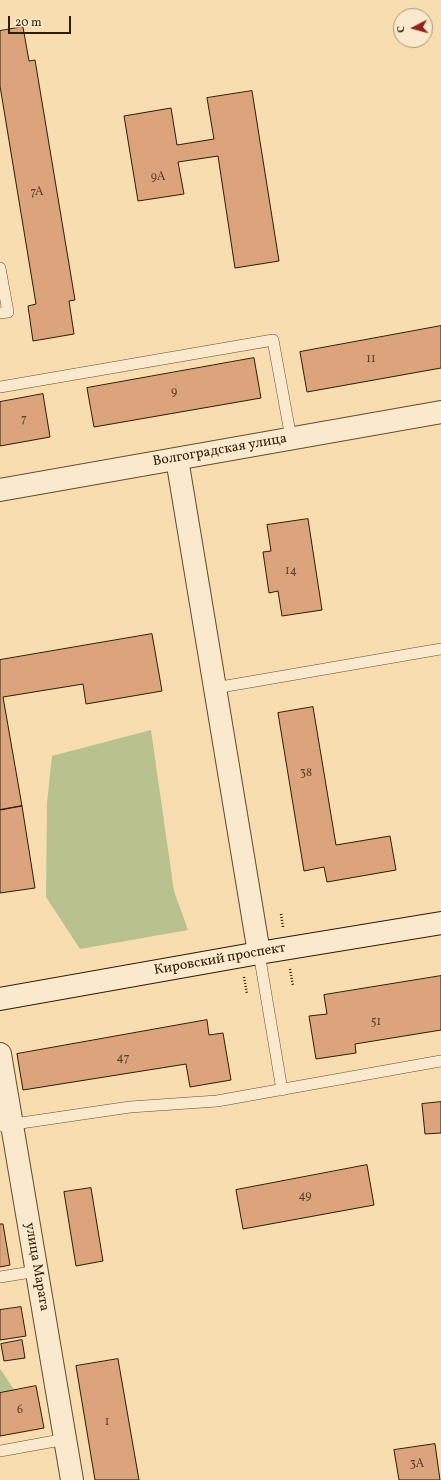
<!DOCTYPE html>
<html>
<head>
<meta charset="utf-8">
<style>
	body { margin:0 }
	#map { position:relative; width:441px; height:1480px; overflow:hidden; background:#f8ddb0; font-family:Vollkorn,serif }
	canvas { display:block }
	.north { position:absolute; left:393px; top:8px; width:40px; height:40px; box-sizing:border-box; background:#fae9cc; border:1px solid #a8977c; border-radius:50%; rotate:264deg; font-size:11px; font-weight:700; line-height:16px; text-align:center; color:#2e1d03 }
	.north::after { content:''; display:block; margin:auto; width:14px; height:18px; background:#8f2418; clip-path:polygon(50% 0,100% 100%,50% 72%,0 100%) }
	.scale { position:absolute; left:8px; top:16px; width:63px; height:18px; box-sizing:border-box; border:2px solid #2e1d03; border-top:0; padding-left:5px; font-size:12px; line-height:14px; white-space:nowrap; color:#2e1d03; -webkit-text-stroke:3px #fae9cc; paint-order:stroke }
</style>
</head>
<body>
<div id="map">
<canvas width="441" height="1480"></canvas>
<div class="north">С</div>
<div class="scale">20 m</div>
</div>
<script>
const ctx = document.querySelector('canvas').getContext('2d');
ctx.lineJoin = 'round';
function fill(path, color) { ctx.fillStyle = color; ctx.fill(path, 'evenodd'); }
function stroke(path, color, width, dash) { ctx.strokeStyle = color; ctx.lineWidth = width; ctx.lineCap = dash ? 'butt' : 'round'; ctx.setLineDash(dash || []); ctx.stroke(path); }
function drawText(font, color, halo, rows, align = 'center') {
  ctx.font = font + ' Vollkorn,serif'; ctx.lineWidth = 3; ctx.setLineDash([]); ctx.textBaseline = 'middle'; ctx.strokeStyle = halo; ctx.fillStyle = color; for (const [text, x, y, turn = 0] of rows) {
    ctx.save(); ctx.translate(x, y); ctx.rotate((+turn || 0) * Math.PI / 180); ctx.textAlign = isNaN(turn) ? turn : align; if (halo) ctx.strokeText(text, 0, 0); ctx.fillText(text, 0, 0); ctx.restore();
  }
}
fill(new Path2D(`
	M151,730l23,161 14,39 -108,19 -34,-52 1,-94 5,-47z
	M0,1370h1l14,21 -15,2z`), '#b9c28e');
const building = new Path2D(`
	M23,27l6,34 6,-1 40,240 -6,1 5,33 -41,7 -5,-35 8,-2 -36,-218v-55z
	M252,91l27,170 -44,7 -17,-112 -40,6 6,32 -46,7 -14,-85 47,-8 6,37 37,-6 -7,-41z
	M441,326v42l-134,24 -7,-40z
	M254,358l7,40 -167,29 -7,-39z
	M43,394l7,43 -50,9v-44z
	M308,519l14,91 -40,6 -4,-25 -9,2 -6,-41 8,-1 -4,-26z
	M152,634l10,57 -76,13 -3,-20 -80,13 19,109 -22,4v-150z
	M313,707l23,138 54,-9 6,34 -69,12 -3,-15 -20,4 -26,-158z
	M22,806l13,82 -35,5v-83z
	M441,976v54l-86,14 1,9 -40,6 -7,-43 18,-2 -3,-19z
	M207,1020l2,15 14,-2 8,47 -41,7 -4,-23 -163,26 -6,-36z
	M441,1102v31l-16,1 -3,-30z
	M367,1165l7,40 -131,24 -7,-39z
	M91,1188l12,73 -27,5 -12,-74z
	M0,1224h3l7,41 -10,2z
	M21,1307l5,29 -26,4v-30z
	M22,1340l3,18 -21,3 -3,-17z
	M118,1359l21,121h-44l-19,-114z
	M36,1386l8,42 -44,8v-43z
	M435,1444l5,36h-41l-5,-30z`);
fill(building, '#dca47d');
stroke(building, '#2e1d03', 1);
const lane = new Path2D(`
	M0,268l8,44 -8,1
	M0,387l273,-47 18,98
	M215,688l226,-39
	M259,953l23,137
	M0,1126l130,-19 87,-6 224,-40
	M0,1277l37,-6
	M0,1451l66,-12`);
const street = new Path2D(`
	M177,459l82,494
	M0,490l441,-78
	M0,1054l72,426`);
const secondary = new Path2D(`
	M0,999l259,-46 182,-30`);
stroke(lane, '#604d2e', 12);
stroke(street, '#604d2e', 24);
stroke(secondary, '#2e1d03', 24);
stroke(new Path2D(`
	M281,914l2,13
	M290,969l3,17
	M244,977l3,17`), '#2e1d03', 2.5, [1, 2]);
stroke(lane, '#fae9cc', 11);
stroke(street, '#fae9cc', 22);
stroke(secondary, '#fae9cc', 22);
drawText('12px', '#5a3f22', null, [
	["9А",158,178],
	["7А",37,193],
	["11",371,360],
	["9",174,393],
	["7",24,420],
	["14",291,572],
	["38",306,774],
	["51",376,1023],
	["47",123,1059],
	["49",305,1197],
	["6",20,1411],
	["1",107,1423],
	["3А",417,1465]
]);
drawText('14px', '#2e1d03', '#fae9cc', [
	["Волгоградская улица",220,451,-10],
	["Кировский проспект",220,960,-10],
	["улица Марата",36,1267,80]
]);
</script>
</body>
</html>
